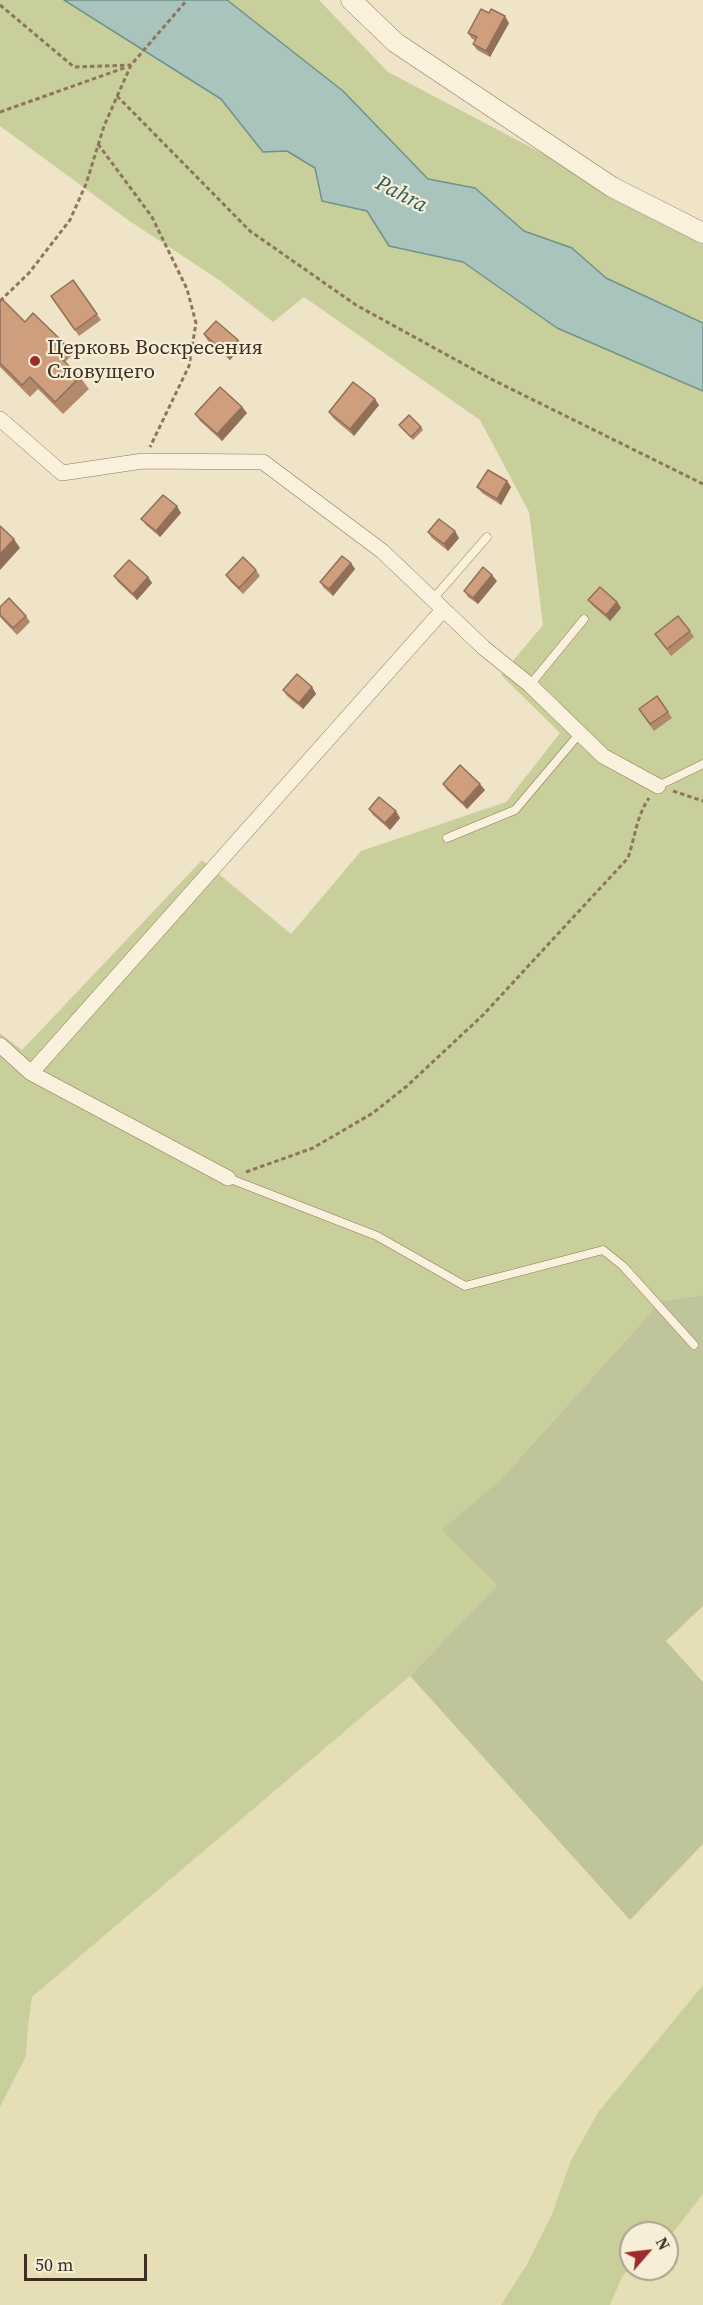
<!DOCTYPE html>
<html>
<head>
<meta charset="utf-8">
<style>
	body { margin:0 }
	#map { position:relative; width:703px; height:2305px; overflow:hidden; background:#f0e4c8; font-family:"Source Serif 4",serif }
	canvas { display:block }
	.north { position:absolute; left:619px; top:2221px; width:60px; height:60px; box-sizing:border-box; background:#f7eed8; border:2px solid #ada18e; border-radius:50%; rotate:62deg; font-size:16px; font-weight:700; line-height:24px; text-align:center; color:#3d2e20 }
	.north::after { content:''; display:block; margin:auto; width:21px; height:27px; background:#9e2a2b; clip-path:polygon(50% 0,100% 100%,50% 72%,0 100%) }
	.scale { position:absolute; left:24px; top:2254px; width:123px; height:27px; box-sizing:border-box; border:3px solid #3d2e20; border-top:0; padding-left:8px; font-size:18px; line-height:21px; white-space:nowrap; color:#3d2e20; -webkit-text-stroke:4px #f7eed8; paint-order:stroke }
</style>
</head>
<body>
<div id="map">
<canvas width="703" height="2305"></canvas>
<div class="north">N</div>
<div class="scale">50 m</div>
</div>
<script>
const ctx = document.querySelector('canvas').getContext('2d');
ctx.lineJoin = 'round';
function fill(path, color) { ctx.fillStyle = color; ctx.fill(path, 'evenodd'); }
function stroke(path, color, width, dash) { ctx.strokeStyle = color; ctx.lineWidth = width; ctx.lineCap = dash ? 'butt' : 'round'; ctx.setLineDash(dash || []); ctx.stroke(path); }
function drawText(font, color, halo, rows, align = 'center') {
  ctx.font = font + ' "Source Serif 4",serif'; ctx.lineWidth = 4.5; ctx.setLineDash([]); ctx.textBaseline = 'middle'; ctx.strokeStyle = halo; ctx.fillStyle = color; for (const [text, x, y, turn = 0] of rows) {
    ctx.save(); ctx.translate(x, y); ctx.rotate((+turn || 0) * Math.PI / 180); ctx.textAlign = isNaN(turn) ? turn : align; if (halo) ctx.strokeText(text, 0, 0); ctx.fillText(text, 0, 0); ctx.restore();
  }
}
fill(new Path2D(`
	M703,1606v76l-38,-41z
	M410,1676l220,243 73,-75v141l-104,126 -28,49 -19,54 -39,75 -12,16h-501v-198l26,-51 2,-30 4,-29z
	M703,2194v111h-93l13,-30 8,-7 36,1v-32l9,-8z`), '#e6deb5');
fill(new Path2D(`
	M0,0h64l157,99 42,53 24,-1 28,17 8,33 44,10 22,35 74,16 94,66 146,63v904l-42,6 -160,178 -58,51 54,55 -87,91 -378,321 -4,29 -2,30 -26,51v-1074l22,17 180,-190 89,74 70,-83 145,-49 54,-69 -59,-58 42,-50 -14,-113 -49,-92 -176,-123 -31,25 -54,-42 -91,-60 -128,-94z
	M227,0h92l69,72 315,166v85l-97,-45 -35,-30 -47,-17 -49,-43 -47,-9 -85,-88z
	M703,1985v209l-27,35 -9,8v-4h-36v35l-8,7 -13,30h-109l26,-41 25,-50 19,-54 28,-49z`), '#c9cf9b');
fill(new Path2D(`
	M703,1295v311l-37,35 37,41v162l-73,76 -220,-244 87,-91 -55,-55 59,-51 160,-178z`), '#bfc49a');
const water = new Path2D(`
	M64,0h163l116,91 85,88 47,9 49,43 48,17 34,30 97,45v68l-146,-63 -94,-66 -74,-16 -22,-35 -45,-10 -7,-33 -28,-17 -24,1 -42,-53z`);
fill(water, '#a9c4bc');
stroke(water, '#6f938a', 1.5);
const service = new Path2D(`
	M433,599l54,-62
	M530,685l54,-66
	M658,786l45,-22
	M447,838l68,-28 65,-77
	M228,1178l149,58 88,50 138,-36 20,16 71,79`);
const minor = new Path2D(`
	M0,419l62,54 81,-12 120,1 119,89 102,97 46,37 73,71 55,30
	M0,1045l31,28 197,105
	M31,1073l412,-463`);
const tertiary = new Path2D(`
	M351,0l45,43 216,144 91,46`);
stroke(service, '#8d765c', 9);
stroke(minor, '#8d765c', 16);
stroke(tertiary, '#8d765c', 21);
stroke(new Path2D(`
	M0,5l74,62 57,-2
	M117,96l133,135 106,74 133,73 214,106
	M0,112l127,-45
	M98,144l54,73 35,72 9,34 -7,43 -39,81
	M0,301l29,-28 41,-53 16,-36 18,-58 27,-61 56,-65
	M673,791l30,10
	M246,1172l67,-24 60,-35 34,-27 76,-71 145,-157c7,-21 9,-43 21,-60`), '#8d765c', 3, [4.5, 3]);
stroke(service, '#faf1dc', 8);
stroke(minor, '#faf1dc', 15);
stroke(tertiary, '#faf1dc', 20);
fill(new Path2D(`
	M509,23l-19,34 -13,-7 -4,-6 2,-4 -3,-1 -4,-6z
	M73,280l28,40 -22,16 -28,-40z
	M0,302l25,20 39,21 8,12 -7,7 15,15 9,12 -26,25 -25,-25 -8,8 -30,-30z
	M204,334l38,12 -12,14 -22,-19z
	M379,405l-25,31 -21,-18 -4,-6z
	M242,407l5,6 -25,28 -22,-20 -5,-7z
	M399,425l22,2 2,3 -10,10z
	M507,481l4,6 -10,18 -19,-12 -5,-6z
	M181,513l-21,24 -14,-12 -5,-6z
	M428,532l31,6 -11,13 -16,-13z
	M351,563l4,6 -22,27 -9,-8 -4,-6z
	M256,570l4,6 -17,18 -13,-13 -4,-6z
	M114,576l34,1 4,6 -15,17 -19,-18z
	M497,581l-19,23 -10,-7 -4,-6z
	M588,600l29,2 4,6 -11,13 -17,-15z
	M0,607l26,9 4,6 -13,13 -17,-18z
	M690,631l4,6 -23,19 -16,-22z
	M312,687l4,7 -13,15 -16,-13 -4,-6z
	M657,696l15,22 -18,13 -15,-22z
	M443,784l42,6 -18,19 -20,-19z
	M369,809l31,9 -10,12 -17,-15z`), '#b2896c');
fill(new Path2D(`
	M505,16l4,7 -19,34 -4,-6z
	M238,340l4,6 -12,14 -4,-6z
	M375,399l4,6 -25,31 -4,-7z
	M242,407l5,6 -25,28 -5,-7z
	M507,481l4,6 -10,18 -4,-6z
	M177,506l4,7 -21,24 -4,-6z
	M455,531l4,7 -11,13 -4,-7z
	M14,539l6,9 -20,22v-16z
	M351,563l4,6 -22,27 -4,-7z
	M492,575l5,6 -19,23 -5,-6z
	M148,577l4,6 -15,17 -4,-6z
	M617,602l4,6 -11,13 -4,-6z
	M312,687l4,7 -13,15 -4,-6z
	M480,784l5,6 -18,19 -4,-6z
	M396,811l4,7 -10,12 -5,-7z`), '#916f58');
const building = new Path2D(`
	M481,9l8,4 2,-4 14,7 -19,35 -13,-7 4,-7 -9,-4z
	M73,280l24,34 -22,16 -24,-34z
	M2,299l23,23 8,-9 31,30 -9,9 25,25 -25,25 -25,-25 -8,8 -22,-22v-61z
	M216,321l22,19 -12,14 -22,-20z
	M353,382l22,17 -25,30 -21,-17z
	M220,387l22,20 -25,27 -22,-20z
	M409,415l12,12 -10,10 -12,-12z
	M488,470l19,11 -10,18 -20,-12z
	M163,495l14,11 -21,25 -15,-12z
	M439,519l16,12 -11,13 -16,-12z
	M0,526l14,13 -14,15z
	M342,556l9,7 -22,26 -9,-7z
	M243,557l13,13 -17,18 -13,-13z
	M129,560l19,17 -15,17 -19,-18z
	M483,567l9,8 -19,23 -9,-7z
	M600,587l17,15 -11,13 -18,-15z
	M9,598l17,18 -13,12 -13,-13v-8z
	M678,616l12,15 -23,18 -12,-15z
	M297,674l15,13 -13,16 -16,-13z
	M657,696l11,16 -18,12 -11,-15z
	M460,765l20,19 -17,19 -20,-19z
	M379,797l17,14 -11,12 -16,-14z`);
fill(building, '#cf9f7d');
stroke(building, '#916f58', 1.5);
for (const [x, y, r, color] of [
	[35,361,6,"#9e2a2b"]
]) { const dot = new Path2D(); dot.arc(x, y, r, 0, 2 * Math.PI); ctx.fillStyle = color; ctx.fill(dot); stroke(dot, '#f7eed8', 2); }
drawText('21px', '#3d2e20', '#f7eed8', [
	["Церковь Воскресения",47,349],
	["Словущего",47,373]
], 'left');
drawText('italic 22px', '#2f5d5a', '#f7eed8', [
	["Pahra",401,195,27]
]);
</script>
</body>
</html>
